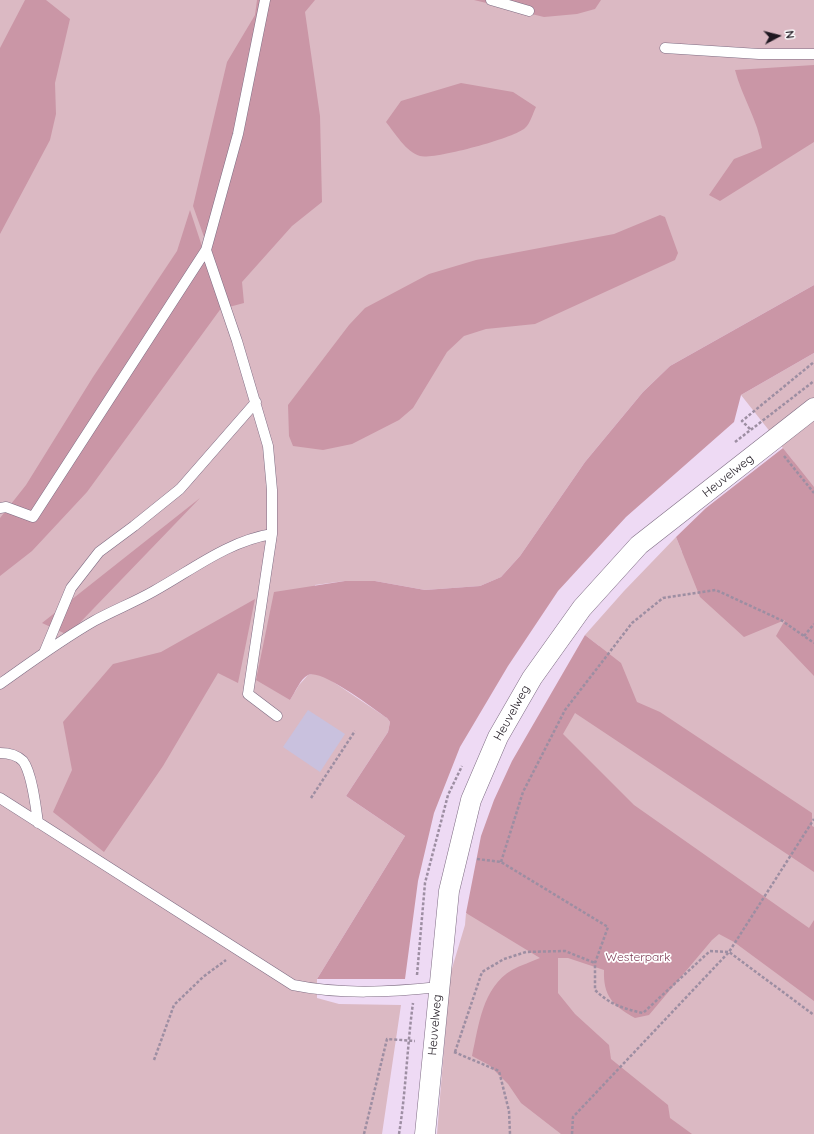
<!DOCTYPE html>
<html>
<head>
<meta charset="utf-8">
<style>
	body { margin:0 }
	#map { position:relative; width:814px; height:1134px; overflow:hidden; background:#eedaf4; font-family:Quicksand,sans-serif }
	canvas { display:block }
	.north { position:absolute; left:758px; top:16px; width:40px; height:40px; -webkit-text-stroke:3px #fff; paint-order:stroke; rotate:83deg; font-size:11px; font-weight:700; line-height:16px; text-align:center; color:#1f1821 }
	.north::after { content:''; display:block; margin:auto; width:14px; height:18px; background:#1f1821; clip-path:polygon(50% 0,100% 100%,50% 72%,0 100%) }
</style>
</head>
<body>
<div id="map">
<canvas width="814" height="1134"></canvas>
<div class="north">N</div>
</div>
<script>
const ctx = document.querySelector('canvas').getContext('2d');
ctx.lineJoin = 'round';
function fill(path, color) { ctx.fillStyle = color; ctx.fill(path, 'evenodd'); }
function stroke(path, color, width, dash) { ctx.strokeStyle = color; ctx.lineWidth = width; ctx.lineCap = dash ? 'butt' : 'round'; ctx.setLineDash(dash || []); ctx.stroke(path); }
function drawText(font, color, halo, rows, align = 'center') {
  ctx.font = font + ' Quicksand,sans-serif'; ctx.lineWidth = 3.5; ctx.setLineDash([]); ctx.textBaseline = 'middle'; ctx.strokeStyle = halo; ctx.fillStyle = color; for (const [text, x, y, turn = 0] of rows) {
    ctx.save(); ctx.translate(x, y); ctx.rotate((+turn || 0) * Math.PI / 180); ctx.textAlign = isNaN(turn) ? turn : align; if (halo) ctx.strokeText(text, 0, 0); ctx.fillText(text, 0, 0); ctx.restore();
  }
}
fill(new Path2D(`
	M0,0h814v285l-144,81 -27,26 -58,70 -65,94 -19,21 -21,9 -55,4 -50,-9h-30l-30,4 -25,115 9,-15 9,-10 8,-2 13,6 58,39 3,4 -2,10 -42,64 59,40 -88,143v19l22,6 62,1 -19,129h-382z
	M814,353v781h-377l13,-159 15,-50 1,-12 1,1 132,-268 -14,-11 39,-44 52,-54 6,15 112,-90 -53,-67z`), '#dbb9c3');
fill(new Path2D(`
	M25,0h21l24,19 -15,64 1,31 -6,26 -50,94v-186z
	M257,0h58l-10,12 15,104 2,86 -30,24 -50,56 2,21 -15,4 -36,-101 34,-144 28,-47z
	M474,0h127l-6,9 -18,5 -33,3z
	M814,65v77l-94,59 -11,-6 25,-36 28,-11c-4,-28 -20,-51 -27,-78z
	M461,83l52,9 23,15c-3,6 -6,17 -11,21 -10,10 -92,32 -105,28 -14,-4 -25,-23 -34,-34l15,-21z
	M190,210l32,97 -135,185 -55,59 -32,25v-58l26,-33 67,-108 84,-126z
	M660,215l5,2 13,36 -3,7 -140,64 -49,5 -22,7 -17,16 -34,56 -14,12 -47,24 -29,6 -30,-4 -4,-10 -1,-31 61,-80 16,-17 64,-34 47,-14 138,-26z
	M814,285v68l-73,42 -7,27 -108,95 -68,74 -50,75 -48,81 -26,66 -16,68 -13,98h-88l88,-143 -59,-40 42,-64 2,-10 -3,-4c-13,-9 -66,-50 -79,-43 -8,4 -13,18 -18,25l-34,-20 18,-88 71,-11h30l50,9 55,-4 21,-9 19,-21 65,-94 58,-70 27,-26z
	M783,448l31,39v189l-38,-40 9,-16 -41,17 -44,-40 -24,-60 30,-29z
	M200,498l-132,137 -26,-12z
	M255,599l-17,84 -20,-10 -55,93 -59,86 -51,-40 19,-42 -9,-48 50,-58 48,-12z
	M585,635l36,28 16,39 23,10 152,101v13l2,1v45l-239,-159 -12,21 71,71 175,123 5,-8v81l-80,-59 -15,-8 -7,6 -63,75 -14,3c-22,-12 -32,-22 -31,-48l-36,-12h-10v35l17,21 34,31 2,14 57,46 2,13 22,16h-131l-40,-31 -13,-19 -19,-19 -17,-9c7,-31 10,-68 40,-86 9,-5 19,-8 28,-12l-74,-45 15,-77 13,-36 18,-39z`), '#ca96a6');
fill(new Path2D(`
	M308,710l37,24 -25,38 -37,-25z`), '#c9c1de');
const lane = new Path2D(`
	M265,0l-27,134 -32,116 31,91 31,105 4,44v44l-24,160 29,22
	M491,0l38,11
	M665,48l94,6h55
	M0,508l6,-1 27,10 173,-267
	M44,653l27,-65 28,-36 35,-26 46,-37 76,-87
	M0,684c31,-22 61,-44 94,-63 20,-11 41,-19 60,-30 38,-21 74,-50 118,-57
	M0,753c8,0 17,2 23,8 9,12 13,47 15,62
	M0,798l293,187c48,10 98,7 146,2`);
const street = new Path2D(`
	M425,1134l24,-243 22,-91 27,-63 34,-59 50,-70 57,-63 175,-137`);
stroke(lane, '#7e6c83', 11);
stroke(street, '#7e6c83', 21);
stroke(new Path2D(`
	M750,429l-8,-8 72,-59
	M735,442l79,-61
	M784,456l30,37
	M804,636l10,-12
	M311,798l44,-67
	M477,859l24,3 107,65 -13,36v27c14,14 29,19 48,23l67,-62 19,1 85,63
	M501,862l22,-70 42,-82 67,-87 31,-25 53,-8 65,30 33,23
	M417,975l8,-92 23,-88 14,-29
	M454,1052l45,19 10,40 1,23
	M455,1052l27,-80 22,-13 22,-7 39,-1 30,12
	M154,1060l20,-55 29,-28 23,-17
	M364,1134l23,-95 28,2
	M399,1134c7,-43 8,-87 14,-131
	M572,1134l1,-17 156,-165 85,-133`), '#9d8ea2', 2.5, [3, 2]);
stroke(lane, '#fff', 10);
stroke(street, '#fff', 20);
drawText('12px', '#1f1821', '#fff', [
	["Heuvelweg",728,476,-38],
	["Heuvelweg",512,713,-61],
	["Heuvelweg",435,1025,-85]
]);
drawText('12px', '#7d3a54', '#fff', [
	["Westerpark",638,957]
]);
</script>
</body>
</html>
